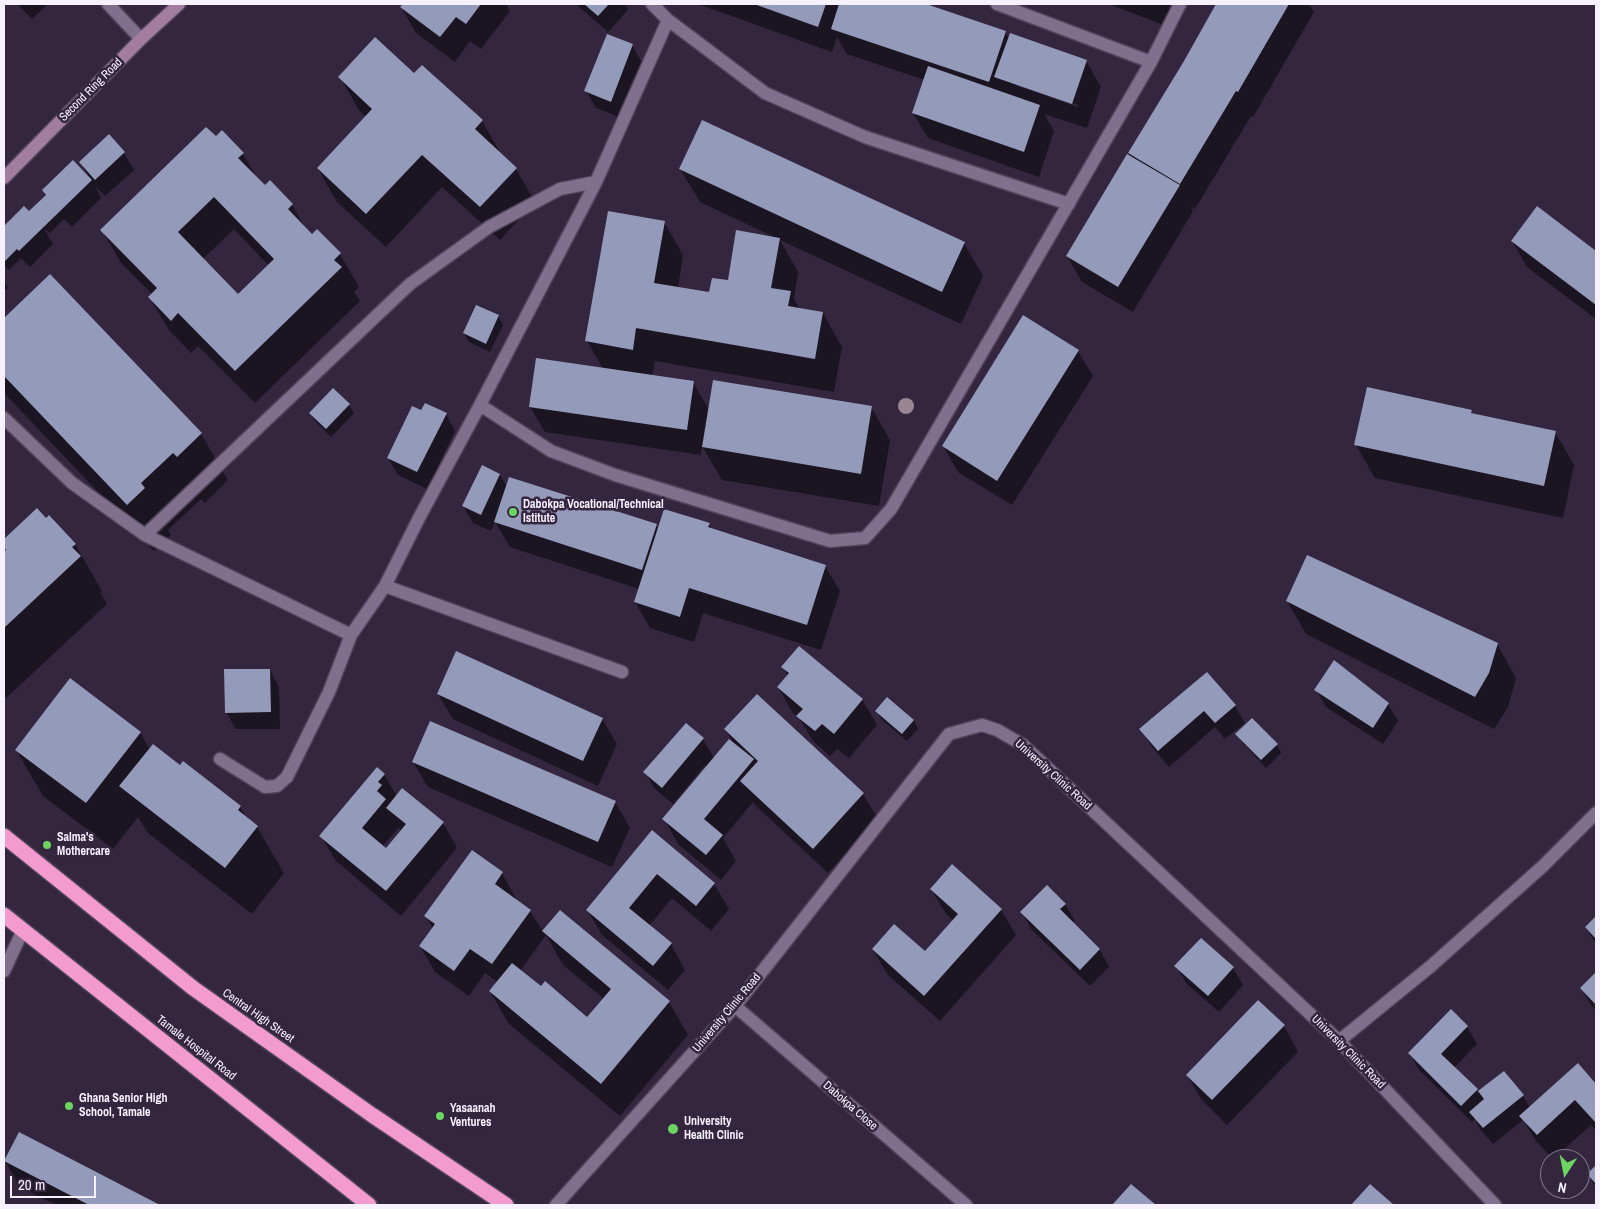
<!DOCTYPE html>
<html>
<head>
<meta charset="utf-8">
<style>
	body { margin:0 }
	#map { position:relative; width:1600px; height:1209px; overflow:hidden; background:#34263f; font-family:"Archivo Narrow",sans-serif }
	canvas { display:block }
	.frame { position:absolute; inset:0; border:5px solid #f7f1fe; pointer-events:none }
	.north { position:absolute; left:1540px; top:1149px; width:50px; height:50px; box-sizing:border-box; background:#34263f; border:1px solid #82778b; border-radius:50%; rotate:191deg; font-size:14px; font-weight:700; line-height:20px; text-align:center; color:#f7f1fe }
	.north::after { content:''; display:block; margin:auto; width:18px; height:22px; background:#6dd361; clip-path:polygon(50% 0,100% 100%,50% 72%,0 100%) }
	.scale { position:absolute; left:10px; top:1176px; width:86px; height:22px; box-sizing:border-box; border:2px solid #f7f1fe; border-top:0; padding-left:6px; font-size:15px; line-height:18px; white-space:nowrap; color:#f7f1fe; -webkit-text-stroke:4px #34263f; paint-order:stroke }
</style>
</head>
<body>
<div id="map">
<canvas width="1600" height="1209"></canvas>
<div class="frame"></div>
<div class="north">N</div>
<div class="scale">20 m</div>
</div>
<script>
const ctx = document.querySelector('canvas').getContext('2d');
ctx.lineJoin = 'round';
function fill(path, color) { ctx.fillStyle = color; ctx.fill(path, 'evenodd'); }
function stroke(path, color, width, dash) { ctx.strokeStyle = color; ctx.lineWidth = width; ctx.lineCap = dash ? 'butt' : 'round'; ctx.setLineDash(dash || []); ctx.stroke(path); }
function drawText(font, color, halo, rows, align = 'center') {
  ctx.font = font + ' "Archivo Narrow",sans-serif'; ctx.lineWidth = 5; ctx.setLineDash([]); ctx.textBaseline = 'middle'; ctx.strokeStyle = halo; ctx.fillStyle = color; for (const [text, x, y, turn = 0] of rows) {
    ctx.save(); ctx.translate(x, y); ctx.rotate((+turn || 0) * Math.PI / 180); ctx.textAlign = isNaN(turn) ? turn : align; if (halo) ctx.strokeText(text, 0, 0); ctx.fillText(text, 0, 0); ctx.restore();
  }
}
fill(new Path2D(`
	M17,4h28l1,2 -14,13z
	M404,4h102l4,7 -29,38 -11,-8 -15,21 -39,-29 -15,-26z
	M576,4h49l3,6 -20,22z
	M698,4h224l83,28 4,6 77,23 15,26 -14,41 -43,-14 10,17 -15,46 -111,-39 -15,-25 12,-33 -78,-26 -10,-17 -5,15zM1015,82l63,23v2l-63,-22z
	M1109,4h66l-9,22z
	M1218,4h91l5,8 -61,105 -2,-1 -56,93 -4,-2 2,4 -60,101 -51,-30 -15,-26 118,-195z
	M607,36l25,9 10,18 -21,55 -25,-10 -10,-17z
	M414,75l68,46 19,33 15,15 19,33 -35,38 -58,-53 -56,60 -49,-45 -19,-33 48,-52 -7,-7 -19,-33z
	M216,137l27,17 16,28 33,23 15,26 5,5 28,18 19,33 -5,5 6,9 -105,102 -57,-57 -7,7 -22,-23 -20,-33 3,-3 -31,-31 -19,-33zM234,229l35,37 -31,29 -35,-36z
	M124,153l10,17 -29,26 -10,-10 6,12 -29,29 -8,-8 -14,14 -6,-4 9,15 -23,23 -9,-9 -12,12 -5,-5v-37l20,-20 10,10 12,-22 -3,-6 45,-15 -8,-13z
	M680,169l284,74 19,33 -22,48 -181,-84 18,32 -4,27 6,10 23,4 19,34 -8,45 -179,-31 -3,15 41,6 16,28 162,-3 19,33 -11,66 -157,-26 -20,-34 -1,9 -156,-23 -15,-25 73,-38 -16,-28 77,-119 19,33 -5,33 32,6 19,-12 45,-45 -74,-35z
	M1537,208l59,44v67l-69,-52 -15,-26z
	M50,276l151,158 27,46 -23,23 -4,-4 -33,31 3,5 -17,16 -150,-158v-73z
	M4,280l4,8 -4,4z
	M498,316l5,9 -13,27 -21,-10 -5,-9z
	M1078,351l15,25 -81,129 -54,-33 -15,-26z
	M334,390l15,15 5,8 -23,24 -16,-16 -5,-8z
	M1471,411l2,4 82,17 19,33 -11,53 -188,-40 -19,-33z
	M422,412l24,2 9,17 -28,58 -29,-14 -10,-17z
	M482,467l18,8 7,12 149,38 3,4 50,-5 3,6 113,36 15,25 -19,59 -118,-37 -9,29 -44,-14 -15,-26 4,-13 -129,-42 -15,-25 -4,9 -18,-8 -10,-17z
	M37,510l38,34 27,47 -2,1 7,12 -103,96v-146l2,-3 -2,-4v-6z
	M1287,601l210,43 19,34 -8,29 -14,22 -188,-95z
	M783,667l79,32 15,26 -28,33 -12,-9 -7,7 -17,-15 -14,-23 -6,-5 -15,-26 10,-11z
	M270,670l9,17 1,42h-44l-10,-17z
	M1207,673l28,33 10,17 -20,16 -10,-12 -46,40 -18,-21 -10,-17z
	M1316,690l72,14 10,17 -15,23 -57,-37z
	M438,694l164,25 15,25 -19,42 -145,-67z
	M877,711l37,9 4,9 -11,12 -26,-22z
	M686,724l17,15 11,19 20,-14 -8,-14 137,64 15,25 -50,54 -72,-67 -3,-4 -30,36 13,23 -15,19 -43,-36 -14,-25 43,-52 -2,-2 -32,39 -18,-15 -10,-17z
	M140,732l10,18 30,17 60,39 7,13 10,8 27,46 -32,41 -104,-81 -10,-16 -25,32 -70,-53 -27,-46z
	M1237,734l40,11 4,8 -15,15 -24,-26z
	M413,762l202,40 15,26 -18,39 -184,-80z
	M384,774l13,23 46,26 14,25 -56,68 -65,-55 -15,-25zM399,827l2,4 -15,19 -4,-3z
	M652,832l62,52 15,25 -18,22 -39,-33 -23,28 22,18 14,26 -17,20 -66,-55 -15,-25z
	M952,866l49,44 15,25 -76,86 -52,-46 -15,-25 52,3 29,-32 -8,-7 -15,-25z
	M502,873l14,26 -1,1 15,11 13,21 17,-21 109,91 19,33 -68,81 -111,-92 -19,-33 8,-9 -13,-9 -16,23 -34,-24 -15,-26 13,-17 -7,-13zM546,935l17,30 41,34 -17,20 -46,-31 -21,-17z
	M1065,904l10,17 -3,2 28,27 9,17 -19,19 -59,-57 -9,-17z
	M1596,918v26l-10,-17z
	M1201,939l32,29 10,17 -24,27 -33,-29 -10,-17z
	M1596,974v36l-5,-5 -10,-17z
	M1451,1011l16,16 10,17 -23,24 24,25 26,-20 19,23 7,12 47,-43 19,20v46l-5,-6 -38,34 -17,-18 -13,-21 -30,24 -13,-15 -5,-10 -3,3 -53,-52 -10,-17z
	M1284,1026l14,26 -71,73 -25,-25 -15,-25z
	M20,1134l138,71h-102l-36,-18 -15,-26z
	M1596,1167v21l-8,-14z`), '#0007');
fill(new Path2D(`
	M403,4h78l-15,20 -10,-7 -16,20 -40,-30z
	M584,4h25l-11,12z
	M754,4h72l-8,23z
	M839,4h87l80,27 -17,51 -158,-53z
	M1216,4h73l-51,88 -2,-1 -56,93 -52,-31 56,-92z
	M1010,33l77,27 -15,44 -78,-27z
	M607,34l26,10 -22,58 -27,-11z
	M375,37l39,36 8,-8 61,55 -8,9 42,39 -37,39 -58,-52 -56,59 -49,-46 55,-59 -34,-32z
	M928,66l112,39 -16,47 -112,-39z
	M702,120l263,122 -23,50 -263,-123z
	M206,127l10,9 6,-6 22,23 -6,5 27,27 5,-5 23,24 -5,5 24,25 5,-5 24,24 -7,7 8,7 -107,104 -57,-58 -7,8 -23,-24 9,-9 -57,-58zM214,197l60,62 -36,35 -60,-62z
	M109,134l16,18 -30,28 -16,-18z
	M1127,154l53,31 -62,102 -52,-31z
	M73,160l19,20 -73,71 -2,-2 -13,13v-36l20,-20 5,5 17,-16 -4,-5z
	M1537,206l59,45v54l-85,-64z
	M608,211l57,10 -11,62 55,9 3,-14 16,2 8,-50 44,8 -9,50 20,3 -3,15 35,6 -8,47 -179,-31 -3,22 -48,-9z
	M50,274l152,159 -25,24 -4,-4 -32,30 4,5 -18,17 -123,-129v-58z
	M476,305l23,10 -13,29 -23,-11z
	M1023,315l56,35 -82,131 -55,-35z
	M536,358l158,23 -7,49 -158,-23z
	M713,380l159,26 -11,68 -159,-27z
	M1367,387l105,23 -1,3 85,18 -12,55 -190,-41z
	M333,388l17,16 -24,25 -17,-16z
	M425,403l22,10 -30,59 -30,-14 25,-52 9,4z
	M482,465l18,9 -19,41 -19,-9z
	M509,477l148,47 -15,46 -148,-48z
	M37,508l9,10 3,-3 27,29 -4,3 9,9 -77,72v-76l2,-2 -2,-3v-8z
	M664,509l46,14 -2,4 118,38 -19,60 -118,-37 -9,29 -46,-15z
	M1307,555l191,88 -9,30 -14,24 -189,-96z
	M799,646l64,53 -29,35 -12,-10 -7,7 -19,-15 7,-7 -26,-22 12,-14 -8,-6z
	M456,651l147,67 -20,43 -146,-67z
	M1334,660l55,43 -16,25 -59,-38z
	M224,669h46l1,43 -46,1z
	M1207,672l29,33 -21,18 -11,-12 -46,40 -19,-22z
	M70,678l71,54 -55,71 -71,-53z
	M757,694l107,99 -51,56 -73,-68 18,-20 -34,-32z
	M887,697l27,23 -12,14 -27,-23z
	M1252,718l26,26 -17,16 -26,-26z
	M430,721l186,80 -18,41 -186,-80z
	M686,723l18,15 -42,50 -19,-16z
	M729,739l25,20 -50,60 19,16 -17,20 -44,-36z
	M153,744l27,21 3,-4 58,45 -3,4 20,16 -33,42 -106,-82z
	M377,767l8,7 -7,8 4,3 -5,6 9,8 -24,29 24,20 20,-24 -20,-16 16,-20 42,34 -58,69 -67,-55z
	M652,830l63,53 -19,23 -39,-32 -28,34 43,35 -19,23 -67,-56z
	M472,850l31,22 -8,12 36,26 -39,54 -22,-15 -16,22 -35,-25 16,-22 -11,-8z
	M952,864l50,45 -78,87 -52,-47 22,-25 31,27 33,-37 -28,-25z
	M1047,885l19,19 -6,5 40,40 -20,21 -60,-58z
	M560,910l110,91 -69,83 -112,-93 23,-28 29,23 4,-5 42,36 24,-28 -69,-58z
	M1596,916v23l-11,-12z
	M1201,938l33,29 -26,29 -34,-30z
	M1596,972v33l-16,-17z
	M1258,1000l27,25 -73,75 -26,-25z
	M1451,1009l17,17 -27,28 37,35 -17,17 -53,-53z
	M1578,1063l18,21v39l-21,-23 -38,35 -18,-19z
	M1504,1071l20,24 -41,33 -14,-16 15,-13 -6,-8z
	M19,1132l141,73h-71l-85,-44z
	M1596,1165v19l-9,-10z
	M1131,1184l25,21h-44z
	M1370,1184l24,21h-43z`), '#939aba');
const lane = new Path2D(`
	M652,4l16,16 97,73 100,44 204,67
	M997,4l154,58
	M480,405l71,46 64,24 215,66 35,-3 26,-29 260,-447 29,-58
	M4,418l68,65 73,52 206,100
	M145,535l265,-251 79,-57 71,-38 36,-7
	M385,586l237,86
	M220,759l45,28 12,-1 10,-9 42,-85 22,-57 34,-49 34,-68 61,-113 116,-223 72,-162
	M4,971l19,-41`);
const street = new Path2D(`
	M108,4l33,35
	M735,1006l231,199
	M1339,1041l92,-75 112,-100 53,-53
	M556,1205l179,-199 214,-272 33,-9 15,5 26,15 316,296 156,164`);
const secondary = new Path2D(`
	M4,178l137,-139 38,-35`);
const highway = new Path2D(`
	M4,836l189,152 179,127 134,90
	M4,915l365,290`);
stroke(lane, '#504459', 15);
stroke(street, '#504459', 15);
stroke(secondary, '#504459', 15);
stroke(highway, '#504459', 18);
stroke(lane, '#80708d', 12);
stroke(street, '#80708d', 12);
stroke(secondary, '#a27da1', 12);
stroke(highway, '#f39ad1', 15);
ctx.fillStyle = '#9a8691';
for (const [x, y] of [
	[906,406]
]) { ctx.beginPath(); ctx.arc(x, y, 8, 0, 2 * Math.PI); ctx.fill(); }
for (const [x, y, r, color] of [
	[513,512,5,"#6dd361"],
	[47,845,5,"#6dd361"],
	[69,1106,5,"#6dd361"],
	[440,1116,5,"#6dd361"],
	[673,1129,6,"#6dd361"]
]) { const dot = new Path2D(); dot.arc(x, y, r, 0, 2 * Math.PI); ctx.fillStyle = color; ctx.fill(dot); stroke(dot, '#34263f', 2); }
drawText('12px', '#f7f1fe', '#34263f', [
	["Second Ring Road",91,90,-45],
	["University Clinic Road",1053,775,42],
	["University Clinic Road",727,1013,-50],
	["Central High Street",258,1016,35],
	["Tamale Hospital Road",196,1048,38],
	["University Clinic Road",1348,1052,45],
	["Dabokpa Close",850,1106,41]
]);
drawText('bold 12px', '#f7f1fe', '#34263f', [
	["Dabokpa Vocational/Technical",523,505],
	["Istitute",523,519],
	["Salma's",57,838],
	["Mothercare",57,852],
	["Ghana Senior High",79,1099],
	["School, Tamale",79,1113],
	["Yasaanah",450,1109],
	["Ventures",450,1123],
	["University",684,1122],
	["Health Clinic",684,1136]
], 'left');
</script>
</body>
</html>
